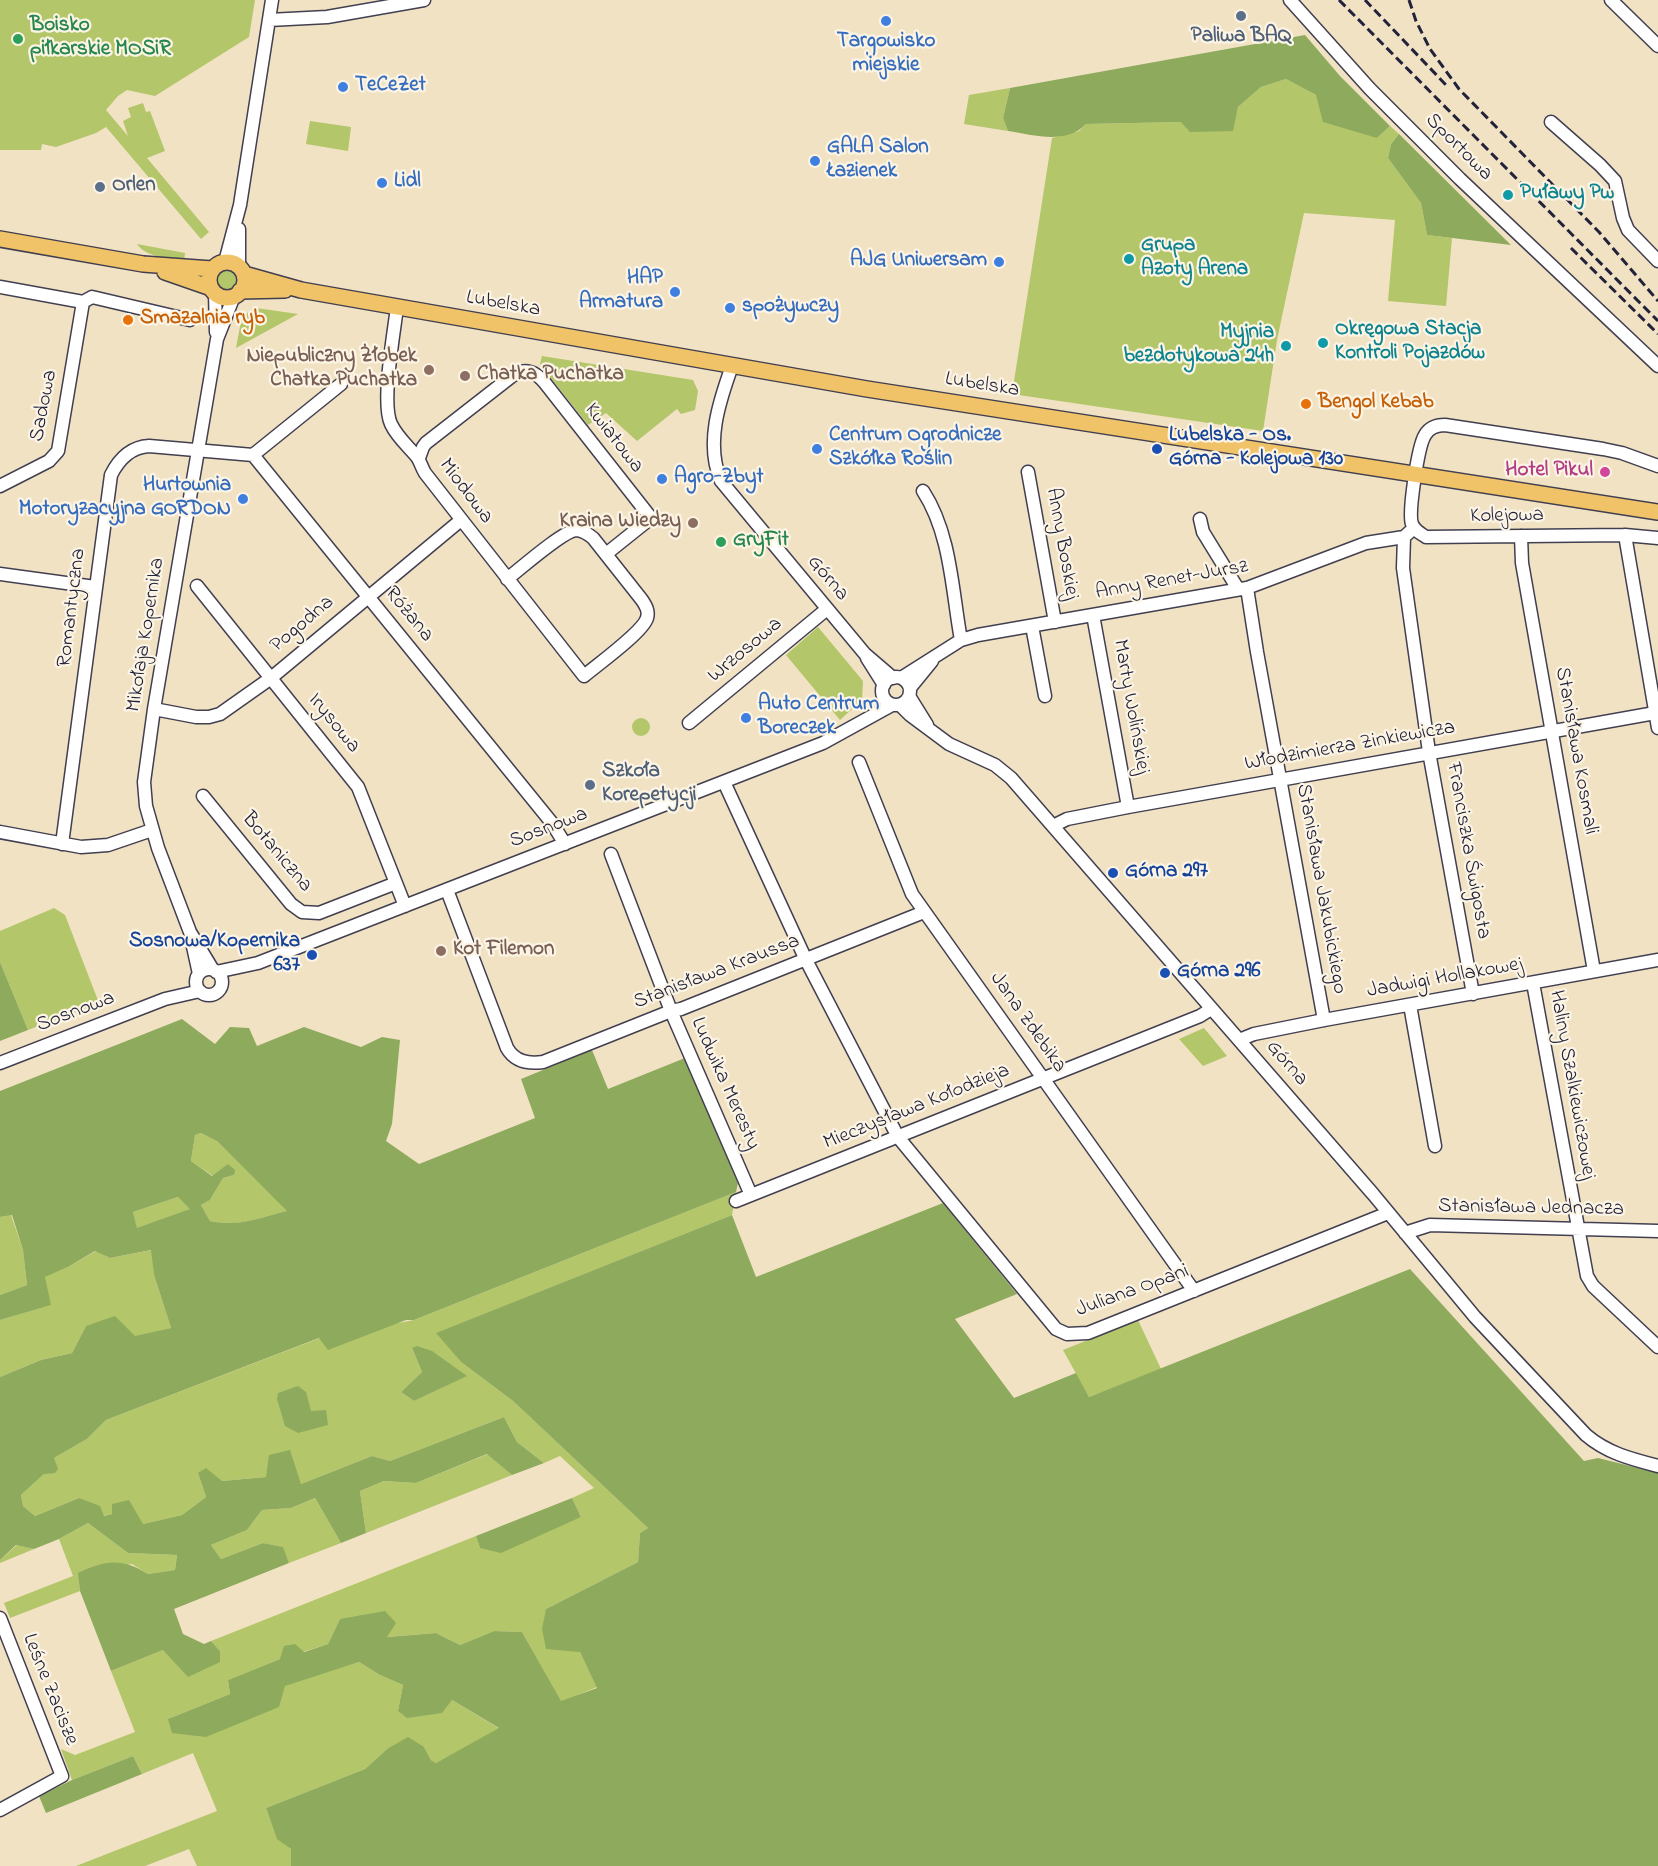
<!DOCTYPE html>
<html>
<head>
<meta charset="utf-8">
<style>
	body { margin:0 }
	canvas { display:block; background:#f1e2c4 }
</style>
</head>
<body>
<canvas width="1658" height="1866"></canvas>
<script>
const ctx = document.querySelector('canvas').getContext('2d');
ctx.lineJoin = 'round';
function fill(path, color) { ctx.fillStyle = color; ctx.fill(path, 'evenodd'); }
function stroke(path, color, width, dash) { ctx.strokeStyle = color; ctx.lineWidth = width; ctx.lineCap = dash ? 'butt' : 'round'; ctx.setLineDash(dash || []); ctx.stroke(path); }
function drawText(font, color, halo, rows, align = 'center') {
  ctx.font = font + ' "Indie Flower",sans-serif'; ctx.lineWidth = 4.5; ctx.setLineDash([]); ctx.textBaseline = 'middle'; ctx.strokeStyle = halo; ctx.fillStyle = color; for (const [text, x, y, turn = 0] of rows) {
    ctx.save(); ctx.translate(x, y); ctx.rotate((+turn || 0) * Math.PI / 180); ctx.textAlign = isNaN(turn) ? turn : align; if (halo) ctx.strokeText(text, 0, 0); ctx.fillText(text, 0, 0); ctx.restore();
  }
}
fill(new Path2D(`
	M0,0h255l-6,37 -94,59 -28,-6 -9,6 -12,14 22,26 -5,-15 8,-4 -3,-9 15,-5 3,9 4,-1 15,40 -18,7 62,74 -8,7 -95,-112 -10,6 -40,14 -14,-3 -1,6h-41z
	M1286,79l30,16 61,43 13,-12 9,8 -8,10 -3,14 33,45 6,32 25,3 -6,68 -58,-5 7,-81 -91,-7 -27,127 -14,91 -251,-37 40,-256 27,-7 7,-7 95,-2 51,9 6,-24 23,-20z
	M1010,88l-7,30 5,13 -44,-7 5,-29z
	M310,121l41,6 -3,24 -42,-7z
	M137,244l48,9 -1,9c-14,-4 -39,-5 -47,-18z
	M217 280a10 10 0 1 1 20 0a10 10 0 1 1-20 0Z
	M256,308l42,6 -62,34 6,-32z
	M542,356l151,24 5,11 -3,19 -14,4 -4,-5 -40,32 -31,-28 -18,12 -48,-61z
	M818,627l45,54 -1,19 -22,20 -54,-65z
	M632 727a9 9 0 1 1 18 0a9 9 0 1 1-18 0Z
	M54,908l11,7 34,88 -71,27 -28,-68v-31z
	M1204,1028l23,28 -24,10 -24,-27z
	M201,1133l15,7 72,71c-33,7 -43,16 -78,10l-9,-16 9,-5 13,-22 11,-3 -21,1 -22,-15 4,-26z
	M736,1192l-4,23 -295,118 24,29 52,39 135,127 -8,5 -2,29 -92,47 34,43 17,35 -36,15 -39,-70 -28,-1 -34,14 -24,-12 -50,4 -46,-18 -12,25 -48,15 -52,21 2,14 -62,25 191,-57 21,13 23,10 -5,26 54,-11 48,29 -64,34 -5,-3 -7,-13 -37,2 -22,20 -99,39 11,30 14,11v17h-94l-8,-17 -44,17h-69l141,-55 -24,-58 -51,21 -9,-18 -61,24 -11,-31 14,6 60,-23 -24,-61 52,-21 57,1 -9,-10 265,-105 4,12 101,-31 -9,-19 22,-10 -34,-32 -16,7 -27,-21 -13,-25 -114,44 -18,-5 -71,28 -35,-7 -44,4 -24,-8 8,24 -24,18 -39,9 -31,-10 -9,2 -24,-18 -44,18 -12,-10 -2,-11 23,-21 10,-16 33,-19 19,-19 214,-82 94,-18zM412,1348l54,28 -52,25 -13,-9 21,-20z
	M178,1197l13,12 -54,20 -4,-17z
	M11,1215l12,35 4,35 -27,10v-78z
	M152,1250l2,25 17,53 -36,9 -49,-11 -14,27 -31,7 -41,17v-57l50,-15 -6,-28 24,-10 28,-16 14,7z
	M1138,1320l23,49 -72,28 -26,-47z
	M488,1454l24,21 -146,58 -6,-42 24,-10 32,2z
	M315,1498l26,45 -52,20 -7,-16 -19,-4 -42,16 -10,-14 36,-15 15,-20 29,-2z
	M88,1523l40,30 49,2 -2,15 -27,4 -16,-10 -53,9 1,18 -70,27 -6,-15 69,-27 -14,-37z
	M17,1545l17,4 -34,14v-3z`), '#b3c669');
fill(new Path2D(`
	M1305,35l35,41 50,50 -13,12 -54,-16 -7,-27 -30,-16 -25,8 -23,20 -5,24 -43,1 -9,-10 -95,2c-20,21 -53,11 -78,7l-5,-13 7,-30z
	M1399,134l112,111 -84,-10 -6,-32 -33,-45 3,-14z
	M0,962l28,68 -28,11z
	M182,1019l33,25 15,-17 19,1 8,18 47,-19 57,20 21,-10 18,3 -8,84 -6,17 33,23 116,-46 -14,-39 71,-29 16,39 77,-31 53,125 -2,9 -322,128h-8l-78,30 -9,-12 -213,82 -19,19 -33,19 4,11 -3,4 -11,1 -23,21 2,11 12,10 44,-18 21,8 4,10 8,-2v-10l17,-4 14,24 39,-9 24,-18 -8,-24 8,-5 16,13 44,-4 3,-22 21,-5 11,34 71,-28 18,5 114,-44 13,25 27,21 -32,12 -25,-21 -71,29 -32,-2 -24,10 6,42 -25,10 -26,-45 -24,10 -29,2 -15,20 -36,15 10,14 42,-16 20,4 6,16 -115,46 9,25 21,10 7,-3 9,10v11l-32,15 -25,-27 -52,21 -31,-80 -2,-18c28,-13 44,-15 70,1l27,-4 2,-15 -49,-2 -40,-30 -29,16 -25,10 -18,-4 -16,15v-183l41,-17 31,-7 14,-27 29,-10 20,20 36,-8 -17,-53 -3,-25 -41,8 -15,-7 -27,16 -23,10 6,28 -51,15v-25l27,-10 -4,-35 -11,-35 -12,2v-126zM201,1133l16,8 70,70c-31,7 -44,16 -77,10l-9,-16 9,-5 13,-22 11,-3 1,-5 -7,-6 -16,12 -21,-15 4,-26zM178,1197l12,12 -53,19 -4,-16z
	M943,1203l74,91 -62,25 59,79 62,-25 13,24 321,-128 174,192 14,-3 60,15v393h-1367v-17l-14,-10 -11,-31 99,-39 22,-20 21,-12 16,10 7,13 5,3 63,-35 -47,-28 -10,13 -35,5 -9,-7 5,-26 -23,-10 -21,-13 -74,24 -6,21 -73,30 -34,-4 -4,-14 62,-25 -2,-14 52,-21 4,-13 11,-2 9,8 24,-8 12,-25 45,-8 11,12 -9,14 49,-4 24,12 34,-14 28,1 39,69 36,-13 -17,-36 -34,-3 -4,-20 4,-20 92,-47 2,-29 8,-5 -135,-127 -52,-39 -25,-29 296,-118 24,62z
	M417,1346l15,5 35,25 -53,25 -13,-9 21,-20 -10,-24z
	M298,1386l8,6 5,19 15,-1 2,15 -30,8 -13,-7 -8,-27 1,-6z
	M572,1498l9,19 -80,36 -21,-5 -4,-12z
	M133,1756l9,18 -96,39 -7,-17 33,-16z`), '#8eab5d');
const minor = new Path2D(`
	M1290,0l80,89 90,90 198,187
	M1611,0l47,46
	M269,20l58,-3 97,-17
	M1551,122l49,43 15,16 8,37 5,12 30,31
	M225,262l15,-57 32,-205
	M239,266v-37
	M0,287l83,15 9,-5 98,23
	M215,293l1,39
	M397,307c-3,26 -16,96 -6,117 6,13 17,22 26,33 3,4 5,11 8,16l159,203c13,-11 59,-44 63,-58 2,-7 -1,-12 -5,-18l-49,-62c-5,-4 -10,-8 -17,-8 -13,1 -56,39 -69,49
	M732,366c-13,36 -27,78 -11,115l144,173 28,24
	M253,455l88,-71
	M419,458l4,-11 3,-4 86,-67c13,-9 24,-4 33,7l106,135 -45,36
	M1658,466l-36,-13 -19,-4 -158,-24c-9,0 -16,3 -20,10 -7,11 -17,78 -13,89 3,7 8,9 14,13l199,-2 33,3
	M1028,472l27,150
	M0,486l49,-25 9,-10 25,-149
	M923,491c28,43 29,100 38,149
	M1200,519l3,13 35,57
	M1625,535l33,193
	M1521,536l1,27 72,408
	M1404,537l-1,31 26,184 44,242
	M0,574l95,13
	M197,586l161,201 47,119
	M1247,588l10,64 67,368
	M1093,615l35,192
	M1032,626l13,70
	M867,658l17,27
	M882 691a14 14 0 1 1 28 0a14 14 0 1 1-28 0Z
	M901,678l60,-38 17,-5 269,-47 119,-45 38,-6 10,-9
	M910,688l22,-27
	M909,696l18,29
	M900,705l10,10 39,29 46,21 16,13 362,416 102,123 111,118c21,18 45,24 72,31
	M154,709l42,8h13l11,-3 51,-36 190,-158
	M689,723l138,-114
	M859,762l53,132 282,397
	M724,782l82,178 92,177 158,192 11,5 21,-1 300,-120
	M203,796l88,108 11,8 17,1 77,-30
	M1053,826l14,-7 61,-12 527,-94
	M0,832l81,15 27,-2 44,-15
	M62,844l49,-369c8,-16 20,-28 38,-29l104,9 299,368 13,21
	M611,854l60,157 80,184
	M447,890l60,158c8,14 21,16 36,14l128,-51 10,-2 243,-97
	M192,942l7,32
	M196 982a13 13 0 1 1 26 0a13 13 0 1 1-26 0Z
	M213,970l-23,-38 -32,-84 -12,-42 -2,-24 10,-73 63,-370 17,-43
	M216,972l42,-9 565,-220 69,-38
	M1533,983l54,293 6,10 65,61
	M1410,1005l25,141
	M1239,1040l15,-6 70,-14 334,-60
	M0,1063l165,-64 35,-8
	M736,1201l464,-185 11,-7
	M1405,1233l25,-8 228,6
	M0,1618l62,158 -62,34`);
const major = new Path2D(`
	M0,239l143,25 69,5
	M209 280a18 18 0 1 1 36 0a18 18 0 1 1-36 0Z
	M165,272l46,16
	M244,274l57,16 566,99 791,123
	M240,291l45,-1`);
stroke(minor, '#413f50', 15);
stroke(major, '#413f50', 18);
stroke(minor, '#fff', 12);
stroke(major, '#f1c369', 15);
stroke(new Path2D(`
	M1339,0l319,321
	M1365,0l82,86
	M1409,0l7,21 14,28 29,40 140,143 59,69
	M1571,248l87,86`), '#22223b', 3, [9, 4.5]);
for (const [x, y, r, color] of [
	[1241,16,6,"#5c6f8a"],
	[886,21,6,"#3f7fe0"],
	[18,39,6,"#2e9e5b"],
	[343,87,6,"#3f7fe0"],
	[815,161,6,"#3f7fe0"],
	[382,183,6,"#3f7fe0"],
	[100,187,6,"#5c6f8a"],
	[1508,195,6,"#0f9aa8"],
	[1129,259,6,"#0f9aa8"],
	[999,262,6,"#3f7fe0"],
	[675,292,6,"#3f7fe0"],
	[730,308,6,"#3f7fe0"],
	[128,320,6,"#e8710a"],
	[1323,343,6,"#0f9aa8"],
	[1286,346,6,"#0f9aa8"],
	[429,370,6,"#8d6e63"],
	[465,376,6,"#8d6e63"],
	[1306,404,6,"#e8710a"],
	[817,449,6,"#3f7fe0"],
	[1157,449,6,"#1a4fb4"],
	[1605,472,6,"#d1479c"],
	[662,479,6,"#3f7fe0"],
	[243,499,6,"#3f7fe0"],
	[693,523,6,"#8d6e63"],
	[721,542,6,"#2e9e5b"],
	[746,718,6,"#3f7fe0"],
	[590,785,6,"#5c6f8a"],
	[1113,873,6,"#1a4fb4"],
	[441,951,6,"#8d6e63"],
	[312,955,6,"#1a4fb4"],
	[1165,973,6,"#1a4fb4"]
]) { const dot = new Path2D(); dot.arc(x, y, r, 0, 2 * Math.PI); ctx.fillStyle = color; ctx.fill(dot); stroke(dot, '#fcf5e5', 2); }
drawText('bold 21px', '#27864d', '#fcf5e5', [
	["Boisko",30,27],
	["piłkarskie MOSiR",30,51],
	["GryFit",733,542]
], 'left');
drawText('bold 21px', '#4e5e75', '#fcf5e5', [
	["Paliwa BAQ",1241,38,"center"],
	["Orlen",112,187],
	["Szkoła",602,773],
	["Korepetycji",602,797]
], 'left');
drawText('bold 21px', '#366cbe', '#fcf5e5', [
	["Targowisko",886,43,"center"],
	["miejskie",886,67,"center"],
	["TeCeZet",355,87],
	["GALA Salon",827,149],
	["Łazienek",827,173],
	["Lidl",394,183],
	["AJG Uniwersam",987,262,"right"],
	["HAP",663,280,"right"],
	["Armatura",663,304,"right"],
	["spożywczy",742,308],
	["Centrum Ogrodnicze",829,437],
	["Szkółka Roślin",829,461],
	["Agro-Zbyt",674,479],
	["Hurtownia",231,487,"right"],
	["Motoryzacyjna GORDON",231,511,"right"],
	["Auto Centrum",758,706],
	["Boreczek",758,730]
], 'left');
drawText('21px', '#22223b', '#fcf5e5', [
	["Sportowa",1458,148,45],
	["Lubelska",503,305,10],
	["Lubelska",982,386,9],
	["Sadowa",45,406,-79],
	["Kwiatowa",613,439,52],
	["Miodowa",465,492,53],
	["Kolejowa",1507,517,-1],
	["Anny Boskiej",1061,544,80],
	["Górna",827,579,50],
	["Anny Renet-Jursz",1172,581,-10],
	["Romantyczna",73,608,-83],
	["Różana",408,615,51],
	["Pogodna",303,625,-40],
	["Mikołaja Kopernika",147,635,-81],
	["Wrzosowa",746,651,-40],
	["Marty Wolińskiej",1130,707,80],
	["Irysowa",333,724,51],
	["Włodzimierza Zinkiewicza",1350,747,-10],
	["Stanisława Kosmali",1575,751,80],
	["Sosnowa",549,829,-21],
	["Franciszka Świgosta",1467,851,80],
	["Botaniczna",276,853,50],
	["Stanisława Jakubickiego",1320,889,80],
	["Stanisława Kraussa",717,973,-21],
	["Jadwigi Hollakowej",1445,979,-10],
	["Sosnowa",76,1013,-21],
	["Jana Zdebika",1027,1023,55],
	["Górna",1286,1064,49],
	["Ludwika Meresty",724,1084,66],
	["Haliny Szalkiewiczowej",1571,1085,80],
	["Mieczysława Kołodzieja",917,1108,-22],
	["Stanisława Jednacza",1531,1209,1],
	["Juliana Opani",1133,1292,-20],
	["Leśne Zacisze",49,1690,68]
]);
drawText('bold 21px', '#0d838f', '#fcf5e5', [
	["Puławy Pw",1520,195],
	["Grupa",1141,247],
	["Azoty Arena",1141,271],
	["Okręgowa Stacja",1335,331],
	["Kontroli Pojazdów",1335,355],
	["Myjnia",1274,334,"right"],
	["bezdotykowa 24h",1274,358,"right"]
], 'left');
drawText('bold 21px', '#c56008', '#fcf5e5', [
	["Smazalnia ryb",140,320],
	["Bengol Kebab",1318,404]
], 'left');
drawText('bold 21px', '#785e54', '#fcf5e5', [
	["Niepubliczny Żłobek",417,358],
	["Chatka Puchatka",417,382],
	["Chatka Puchatka",477,376,"left"],
	["Kraina Wiedzy",681,523],
	["Kot Filemon",453,951,"left"]
], 'right');
drawText('bold 21px', '#164399', '#fcf5e5', [
	["Lubelska - Os.",1169,437],
	["Górna - Kolejowa 130",1169,461],
	["Górna 297",1125,873],
	["Sosnowa/Kopernika",300,943,"right"],
	["637",300,967,"right"],
	["Górna 296",1177,973]
], 'left');
drawText('bold 21px', '#b23c85', '#fcf5e5', [
	["Hotel Pikul",1593,472]
], 'right');
</script>
</body>
</html>
